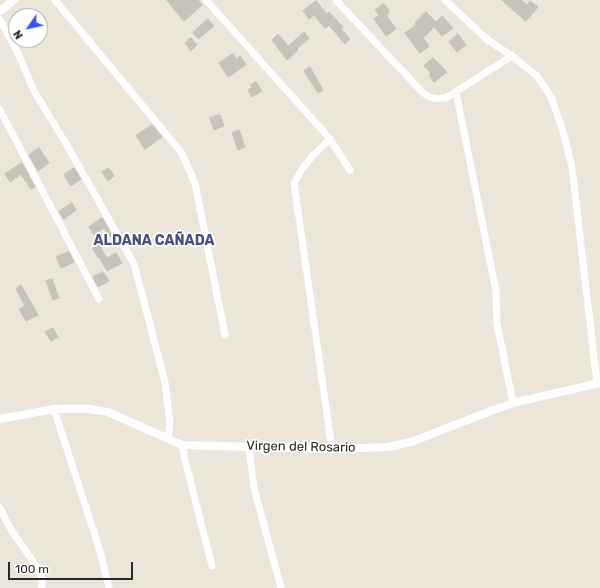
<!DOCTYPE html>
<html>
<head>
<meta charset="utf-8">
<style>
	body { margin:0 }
	#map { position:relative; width:600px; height:588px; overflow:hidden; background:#ece5da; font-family:Rubik,sans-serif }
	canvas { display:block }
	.north { position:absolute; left:8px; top:8px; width:40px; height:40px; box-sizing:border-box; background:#fff; border:1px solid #a9a9a9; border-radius:50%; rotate:236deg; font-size:11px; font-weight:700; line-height:16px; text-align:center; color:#292929 }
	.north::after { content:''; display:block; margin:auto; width:14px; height:18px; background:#3753fc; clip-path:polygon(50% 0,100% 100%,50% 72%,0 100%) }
	.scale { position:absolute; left:8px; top:562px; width:125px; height:18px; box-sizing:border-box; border:2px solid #292929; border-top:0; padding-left:5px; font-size:12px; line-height:14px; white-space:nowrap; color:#292929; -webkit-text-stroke:3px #fff; paint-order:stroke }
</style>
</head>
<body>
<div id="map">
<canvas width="600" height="588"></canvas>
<div class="north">N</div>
<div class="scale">100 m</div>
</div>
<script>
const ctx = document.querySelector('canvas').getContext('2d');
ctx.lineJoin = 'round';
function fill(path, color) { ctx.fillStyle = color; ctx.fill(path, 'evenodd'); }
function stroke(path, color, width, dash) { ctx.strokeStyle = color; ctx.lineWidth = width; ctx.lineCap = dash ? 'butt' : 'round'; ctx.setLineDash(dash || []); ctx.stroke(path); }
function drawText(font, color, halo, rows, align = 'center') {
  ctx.font = font + ' Rubik,sans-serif'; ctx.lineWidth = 3.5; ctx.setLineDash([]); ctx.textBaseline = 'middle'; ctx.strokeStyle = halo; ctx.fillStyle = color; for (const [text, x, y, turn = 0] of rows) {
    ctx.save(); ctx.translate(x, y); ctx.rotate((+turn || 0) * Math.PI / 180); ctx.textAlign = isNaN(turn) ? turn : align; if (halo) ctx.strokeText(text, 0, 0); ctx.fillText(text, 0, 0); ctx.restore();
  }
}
const building = new Path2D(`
	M167,0h31l4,5 -18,16z
	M502,0h19l6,5 3,-4 8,6 -12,14z
	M316,1l11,13 2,-2 14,15 -2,2 9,10 -5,5 -16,-19 -4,3 -11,-13 -5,4 -6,-8z
	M384,4l5,6v3l-3,2 10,14 -10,7 -12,-17 5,-4 -4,-5z
	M426,12l10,10 6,-6 11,12 -11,8 -8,-9 -11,11 5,6v3l-8,6 -15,-20 11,-8 -1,-2z
	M208,19l6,7 -16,13 -5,-6z
	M304,32l5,6 -12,11 1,1 -11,10 -15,-20 6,-6 10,12z
	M458,34l8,11 -9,7 -8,-10z
	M191,38l6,7 -6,6 -6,-8z
	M233,54l3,5 4,-3 6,9 -18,12 -9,-14z
	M433,58l14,14 -13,10 -5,-7 2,-2 -7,-7z
	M310,67l13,23 -5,3 -14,-22z
	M256,82l6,9 -10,6 -4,-7 4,-2 -1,-3z
	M220,115l4,11 -10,4 -4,-12z
	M152,125l10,12 -17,12 -9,-13z
	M239,130l6,17 -7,3 -6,-17z
	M39,148l10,15 -11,8 -9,-16z
	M22,163l13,24 -4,2 -10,-15 -11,8 -5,-8z
	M74,168l7,11 -10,7 -7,-11z
	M109,168l5,8 -6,5 -6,-9z
	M72,203l4,7 -12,9 -5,-7z
	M102,218l10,17 -2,2 -6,-9 -10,7 -5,-8z
	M99,245l8,13 9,-5 6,10 -15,8 -8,-14 -1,1 -5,-9z
	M69,252l5,10 -13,6 -5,-11z
	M103,272l6,9 -11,6 -5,-10z
	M52,279l7,19 -6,2 -7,-19z
	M21,285l17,30 -12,6 -7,-12 6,-3 -9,-17z
	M53,328l5,9 -7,4 -6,-9z`);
fill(building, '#c7c2ba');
stroke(building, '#c7c1b4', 1);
stroke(new Path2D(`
	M55,0l126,152 14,31 30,152
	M206,0l124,139 20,31
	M336,0l87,93c8,6 14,6 23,5l66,-42
	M445,0l44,41 23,15 25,20 14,21 12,34 9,36 25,216
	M0,20l18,33 16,38 34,56 66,117 31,118 5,41 -2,16
	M456,92l40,199 1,32 16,80
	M0,110l99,189
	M330,139c-15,14 -27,26 -36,44l38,266
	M54,409l46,142 9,37
	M182,445l3,15 27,106
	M249,447l5,41 27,100
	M0,508l10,20 26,38 6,12v10`), '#fff', 7);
stroke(new Path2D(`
	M0,11l14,-11
	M0,419l54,-10h34l20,3 74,33 150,4 56,-2 23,-5 77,-30 29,-10 83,-19`), '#fff', 8);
drawText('13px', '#292929', '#fff', [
	["Virgen del Rosario",301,447,1]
]);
drawText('bold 14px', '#49507a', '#fff', [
	["ALDANA CAÑADA",154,241]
]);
</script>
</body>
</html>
